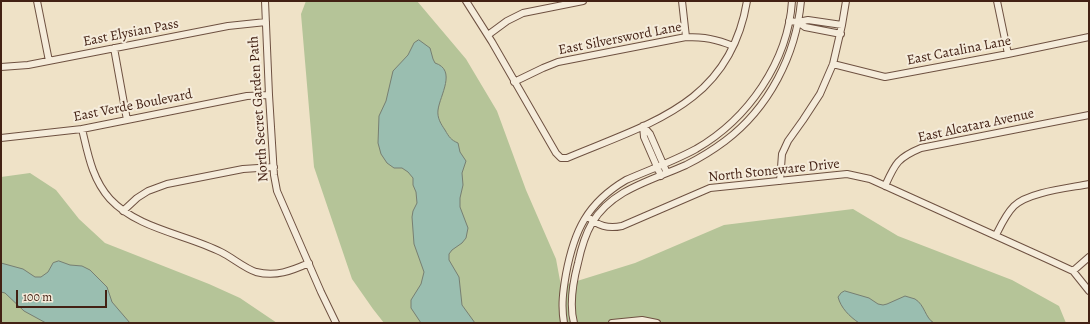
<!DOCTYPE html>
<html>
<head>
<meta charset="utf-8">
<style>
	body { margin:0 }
	#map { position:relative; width:1090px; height:324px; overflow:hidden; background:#efe2c7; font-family:Alegreya,serif }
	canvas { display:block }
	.frame { position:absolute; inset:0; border:2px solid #432114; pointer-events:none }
	.scale { position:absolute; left:16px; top:290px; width:91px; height:18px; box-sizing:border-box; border:2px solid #432114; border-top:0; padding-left:5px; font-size:12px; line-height:14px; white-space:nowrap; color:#432114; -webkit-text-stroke:3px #f5ecdb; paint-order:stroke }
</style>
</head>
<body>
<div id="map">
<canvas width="1090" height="324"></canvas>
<div class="frame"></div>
<div class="scale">100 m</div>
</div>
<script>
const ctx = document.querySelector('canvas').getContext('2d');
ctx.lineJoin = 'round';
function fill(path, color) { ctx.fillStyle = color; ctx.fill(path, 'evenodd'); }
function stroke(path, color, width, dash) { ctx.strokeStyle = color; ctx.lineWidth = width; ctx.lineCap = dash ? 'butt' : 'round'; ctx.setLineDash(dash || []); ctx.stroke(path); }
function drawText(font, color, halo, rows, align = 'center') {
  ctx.font = font + ' Alegreya,serif'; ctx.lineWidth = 4; ctx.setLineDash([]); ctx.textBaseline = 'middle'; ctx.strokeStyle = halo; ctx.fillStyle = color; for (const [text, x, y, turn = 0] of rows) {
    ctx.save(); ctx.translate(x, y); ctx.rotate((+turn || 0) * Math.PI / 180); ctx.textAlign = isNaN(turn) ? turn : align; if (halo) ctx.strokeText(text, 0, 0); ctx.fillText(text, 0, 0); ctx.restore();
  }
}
fill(new Path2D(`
	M306,1h111l49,58 31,52 29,79 30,69 5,27 74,-23 89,-38 129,-16 45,27 114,44 47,26 7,17h-682l-11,-14 -21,-30 -38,-112 -13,-153z
	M30,173l26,17 23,29 26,24 104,41 31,14 37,25h-276v-146z`), '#b5c498');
const water = new Path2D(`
	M419,40l11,8 3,11 2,4c22,7 5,32 3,47 -1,8 3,14 7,20 4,7 6,10 13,13l2,9 6,9 -4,12 1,12 -3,13v9l8,21 -2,10 -4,5 -10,7 -3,4v6l10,17 3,28 13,18h-54l-10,-15v-8l10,-16 3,-12 -10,-28 -2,-27 1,-6 4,-8 -1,-11 -3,-7v-7l-5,-6 -6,-4h-8l-7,-5 -6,-9 -3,-11 1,-27 7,-15 7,-30 15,-16 6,-12z
	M59,261l11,4 12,1 8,4 17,17 5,15 18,21h-84l-22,-12 -19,-18 -4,-1v-29l22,6 12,8h6l7,-5 5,-9z
	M845,291l24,7 9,6 5,1 4,-1 18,-8c3,1 7,2 10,3 10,6 10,19 19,24h-75c-10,-7 -18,-15 -21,-26l3,-4z`);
fill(water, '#9abeb0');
stroke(water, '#777f72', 1);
const minor = new Path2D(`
	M37,1l12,60
	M265,1l4,94 5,80 3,16 44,101 15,31
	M466,1l26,41 64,111 5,5h6c83,-35 163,-54 180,-157
	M682,1l4,36
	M997,1l11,53
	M789,21l9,1 10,-2 34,5
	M798,22l7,5 36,7
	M488,35l19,-14 16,-8 60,-12
	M114,48l13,72
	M833,64l52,13 123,-23 81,-17
	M1,67l27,-2 200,-39 38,-4
	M514,82l29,-14 15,-6 128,-25c18,0 30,2 47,9
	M643,126l1,11 17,39
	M643,126l7,8 17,39
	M82,129c6,25 10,50 28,70 28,30 75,35 111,53 12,6 23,16 35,20 20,5 35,-1 53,-9
	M1,138l81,-9 165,-33 22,-1
	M780,181l2,-27 6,-13 15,-21 17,-26 13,-30 9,-39 4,-24
	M885,186c10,-22 12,-28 36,-38l168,-33
	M123,211l14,-13 11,-7 19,-7 76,-15 31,-2
	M587,216c11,10 21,13 35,10l88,-38 137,-14 23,5 177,80 26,12 16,20
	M996,235c5,-10 10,-21 18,-29 14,-14 55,-18 75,-22
	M1073,271l16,-14
	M564,323c-3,-17 -1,-32 2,-49 8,-43 21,-71 60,-94 23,-10 48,-19 70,-31 52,-30 92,-87 96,-148
	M574,323c-5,-19 -1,-41 4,-60 3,-14 7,-28 14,-40 20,-34 61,-43 94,-58 14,-7 27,-15 39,-24 44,-33 71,-86 76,-140
	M612,323l30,-3 15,3`);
stroke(minor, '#6e5141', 8);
stroke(minor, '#f5ecdb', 6);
drawText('14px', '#432114', '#f5ecdb', [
	["East Elysian Pass",131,33,-11],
	["East Silversword Lane",620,39,-11],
	["East Catalina Lane",959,51,-11],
	["East Verde Boulevard",133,106,-11],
	["North Secret Garden Path",259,109,-94],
	["East Alcatara Avenue",976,126,-12],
	["North Stoneware Drive",774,171,-6]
]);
</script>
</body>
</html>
